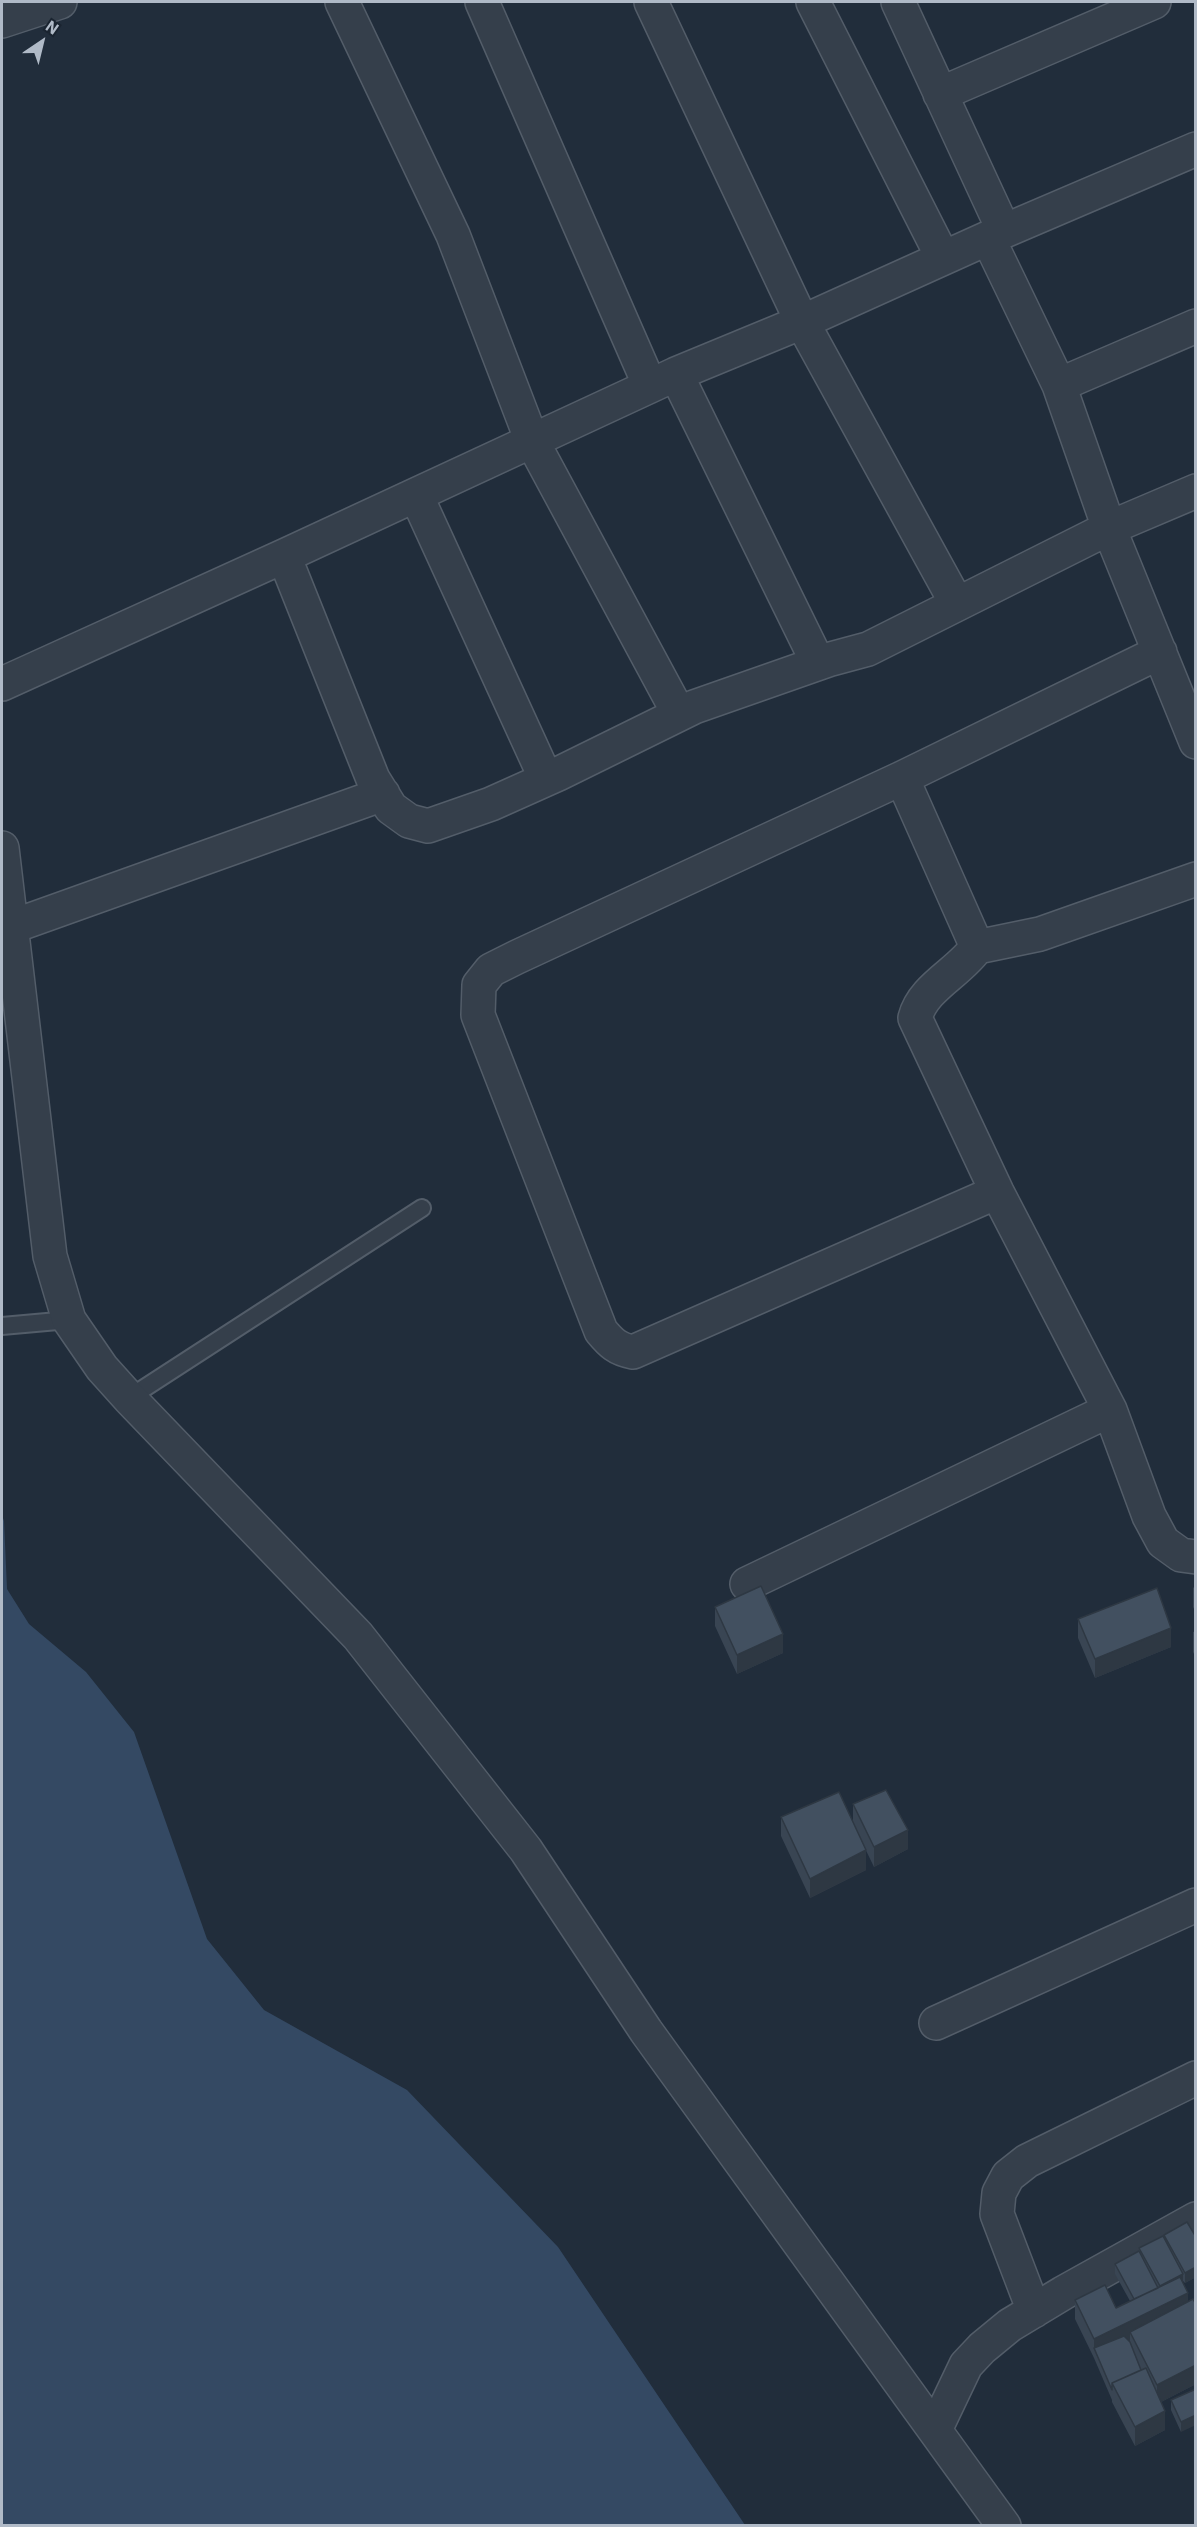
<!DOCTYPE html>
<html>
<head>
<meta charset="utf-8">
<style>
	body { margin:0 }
	#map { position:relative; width:1197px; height:2527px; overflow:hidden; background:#212d3b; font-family:"IBM Plex Sans",sans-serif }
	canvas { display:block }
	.frame { position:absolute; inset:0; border:3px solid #b0bac7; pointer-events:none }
	.north { position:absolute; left:12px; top:12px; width:60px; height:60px; -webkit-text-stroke:4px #1a2430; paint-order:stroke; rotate:35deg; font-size:16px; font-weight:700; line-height:24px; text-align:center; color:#b0bac7 }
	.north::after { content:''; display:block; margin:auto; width:21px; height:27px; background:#b0bac7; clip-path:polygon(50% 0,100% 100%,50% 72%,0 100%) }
</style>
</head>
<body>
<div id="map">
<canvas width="1197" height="2527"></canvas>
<div class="frame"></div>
<div class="north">N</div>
</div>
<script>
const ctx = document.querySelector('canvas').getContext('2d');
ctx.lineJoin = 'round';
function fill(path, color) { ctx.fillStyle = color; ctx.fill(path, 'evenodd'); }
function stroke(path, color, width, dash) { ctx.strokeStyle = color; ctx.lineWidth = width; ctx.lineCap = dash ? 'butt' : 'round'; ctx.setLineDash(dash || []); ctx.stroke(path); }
fill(new Path2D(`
	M2,1515l2,6 3,68 22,35 57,48 48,60 73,207 57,71 143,80 151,157 187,278h-743z`), '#344963');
const service = new Path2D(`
	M2,1326l67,-6
	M129,1398l293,-190`);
const minor = new Path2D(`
	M342,2l111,233 79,206 147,273
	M482,2l168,384
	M651,2l151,320 155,282
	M813,2l130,256
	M898,2l106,229
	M2,21l58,-19
	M940,94l214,-92
	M988,238l71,147 50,143 87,214
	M676,374l142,289
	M1059,385l137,-59
	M416,495l130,284
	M284,556l89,223 18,29 18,13 19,5 63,-22 67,-30 136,-67 137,-48 37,-10 241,-121 87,-37
	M2,684l282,-128 392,-182 126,-52 186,-84 208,-89
	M902,778l75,169c-18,26 -54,40 -62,71l82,174 113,218 39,106 14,26 18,13 15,2
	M2,848l48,408 19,64 33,48 27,30 229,238 168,214 120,181 358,495
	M11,927l372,-133
	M977,947l63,-13 156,-55
	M997,1192l-364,160c-16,-3 -22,-9 -32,-21l-123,-316 1,-30 12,-15 26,-13 385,-179 258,-126
	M747,1584l363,-174
	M936,2023l260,-118
	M1034,2311l-37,-97 2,-21 9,-17 19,-15 169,-83
	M935,2430l31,-65 16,-17 28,-23 53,-32 133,-74`);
stroke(service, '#535d69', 20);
stroke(minor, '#535d69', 36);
stroke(service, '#353f4b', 16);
stroke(minor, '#353f4b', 33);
fill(new Path2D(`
	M1196,1573v40l-3,-6v-19l1,-1v-13z
	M715,1607l68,46 -46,21 -22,-48z
	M1078,1619l93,28 -76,31 -17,-40z
	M1196,1631v27l-3,-6v-20z
	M853,1804l55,45 -34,18 -15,-31 7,34 -56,28 -29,-62v-19l72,5z
	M1164,2235l32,2v40l-11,6 -2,-2v3l5,18 8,-4v86l-35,18 4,28 -30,16 -23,-44v-2l-18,-42 -19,-39v-19l41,8 14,-7 -15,-27v-10l24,-12v-4l25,-10z
	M1196,2389l-15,43 -10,-22v-10z`), '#394553');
fill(new Path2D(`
	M1171,1628v19l-76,31v-19z
	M783,1634v19l-46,21v-19z
	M908,1830v19l-34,18v-20z
	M866,1850v20l-56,28v-19z
	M1196,2267v10l-11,6v-10z
	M1183,2274v10l-23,12v-10z
	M1188,2293v19l-58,20v9l-33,15 -3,-8v-9z
	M1196,2365v19l-39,20v-19z
	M1165,2411v19l-30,16v-19z
	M1196,2415v10l-15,7v-10z`), '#2e3843');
const building = new Path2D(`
	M761,1586l22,48 -46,21 -22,-48z
	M1157,1588l14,40 -76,31 -17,-40z
	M886,1790l22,40 -34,17 -21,-43z
	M839,1792l27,58 -56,29 -29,-62z
	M1187,2222l9,15v30l-11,6 -21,-38z
	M1163,2236l20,38 -23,12 -21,-38z
	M1139,2251l19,37 -24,11 -19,-35z
	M1180,2277l8,16 -94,46 -19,-39 30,-15 11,23z
	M1193,2299l3,5v61l-39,20 -27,-53z
	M1124,2336l6,6 11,28 -29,13v7l-18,-42z
	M1146,2368l19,43 -30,16 -23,-44z
	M1196,2389v26l-15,7 -10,-22z`);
fill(building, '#425060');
stroke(building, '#2e3843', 1.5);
</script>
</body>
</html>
